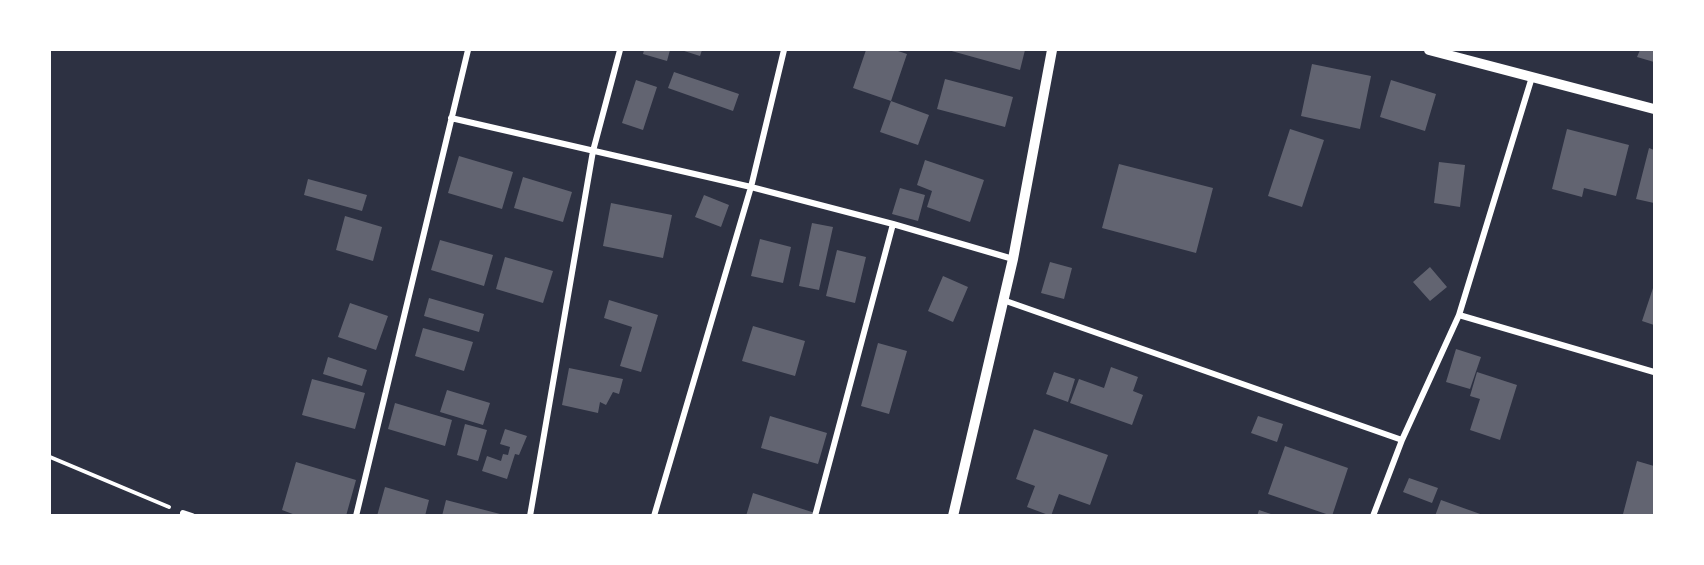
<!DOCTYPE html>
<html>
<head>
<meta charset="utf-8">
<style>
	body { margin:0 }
	#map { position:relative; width:1704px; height:565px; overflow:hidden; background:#2d3142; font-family:Lato,sans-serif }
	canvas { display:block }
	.frame { position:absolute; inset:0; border:51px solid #fff; pointer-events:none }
</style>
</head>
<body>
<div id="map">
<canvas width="1704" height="565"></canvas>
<div class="frame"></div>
</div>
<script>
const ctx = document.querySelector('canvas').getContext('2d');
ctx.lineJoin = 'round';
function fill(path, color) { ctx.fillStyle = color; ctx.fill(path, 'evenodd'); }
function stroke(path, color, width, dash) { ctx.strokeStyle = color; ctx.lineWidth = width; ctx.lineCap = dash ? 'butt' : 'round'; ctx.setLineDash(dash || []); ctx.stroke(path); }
fill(new Path2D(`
	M644,50h26l-3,11 -24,-7z
	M681,50h21l-2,6z
	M866,50h29l12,4 -16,47 -38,-13z
	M948,50h77l-5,20z
	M1640,50h14v12l-17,-5z
	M1312,64l59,12 -11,53 -59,-13z
	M674,72l65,22 -6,17 -65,-23z
	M945,79l68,18 -8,30 -68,-18z
	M636,80l21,7 -14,43 -21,-7z
	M1391,80l45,14 -11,37 -45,-14z
	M891,101l38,14 -11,30 -38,-13z
	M1290,129l34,11 -22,67 -34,-11z
	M1567,129l62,16 -13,51 -32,-8 -2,9 -30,-8z
	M1649,148l5,2v53l-18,-4z
	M459,156l54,16 -11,37 -54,-16z
	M925,160l59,20 -14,42 -43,-15 5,-16 -15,-6z
	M1439,162l26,3 -5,42 -26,-4z
	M1119,164l94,24 -17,65 -94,-25z
	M523,177l49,15 -9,30 -49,-14z
	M308,179l59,16 -5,16 -58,-16z
	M900,188l25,7 -7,26 -26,-7z
	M704,195l25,10 -8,22 -26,-10z
	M611,203l61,12 -9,43 -60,-12z
	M345,216l37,11 -9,34 -37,-11z
	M812,223l21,4 -14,63 -20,-4z
	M760,239l31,8 -8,36 -32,-7z
	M440,240l53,15 -9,31 -53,-16z
	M837,250l29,7 -11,46 -29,-7z
	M505,257l48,14 -10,32 -47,-14z
	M1050,262l22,6 -8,31 -23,-6z
	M1430,267l17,20 -17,14 -17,-19z
	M943,276l25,11 -15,35 -25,-11z
	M1654,285v40l-12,-4z
	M429,298l55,16 -5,18 -55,-16z
	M609,300l49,15 -17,57 -21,-6 12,-39 -28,-9z
	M350,303l38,13 -12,34 -38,-13z
	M753,326l52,15 -10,35 -53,-15z
	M423,328l50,14 -9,29 -49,-15z
	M878,343l29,8 -18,63 -28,-8z
	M1456,349l25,8 -11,32 -24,-7z
	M328,357l39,13 -5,16 -39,-12z
	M1111,367l27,10 -5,14 10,4 -11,30 -62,-22 9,-24 25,9z
	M569,368l54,11 -4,15 -6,-2 -7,13 -6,-3 -2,11 -36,-8z
	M1054,372l21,7 -7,23 -22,-8z
	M1477,372l40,13 -17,55 -30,-10 10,-31 -10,-3z
	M312,379l53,14 -10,36 -53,-14z
	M447,390l43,13 -7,22 -43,-13z
	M395,403l57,17 -7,26 -57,-17z
	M770,416l57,17 -9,31 -57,-16z
	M1258,416l25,8 -6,18 -26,-9z
	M465,424l22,6 -9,31 -21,-6z
	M505,429l22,7 -8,19 -4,-1 -8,25 -25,-8 5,-15 14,5 2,-7 5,1 2,-8 -10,-3z
	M1034,429l74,26 -18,50 -31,-11 -8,22 -24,-9 8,-21 -19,-7z
	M1285,446l63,22 -16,48 -64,-22z
	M1637,461l17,5v50l-31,-2z
	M296,462l60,18 -10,36h-48l-16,-6z
	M1409,478l29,10 -6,15 -29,-11z
	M385,487l44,13 -4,16h-48z
	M753,493l62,20 -1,3h-68z
	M446,500l58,15v1h-62z
	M1441,500l42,15v1h-48z
	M1259,510l15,5v1h-17z`), '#626471');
stroke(new Path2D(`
	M50,457l119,50`), '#fff', 4);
stroke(new Path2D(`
	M1532,77l-73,238 195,57
	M451,118l300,69 142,37 120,35
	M1003,300l399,140 -29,76
	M1402,440l57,-125
	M183,513l9,3
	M356,516l112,-466
	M530,516l63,-365 27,-101
	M654,516l97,-329 33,-137
	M815,516l78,-292`), '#fff', 6);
stroke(new Path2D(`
	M1429,50l225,59
	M953,516l60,-257 39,-209`), '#fff', 10);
</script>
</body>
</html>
